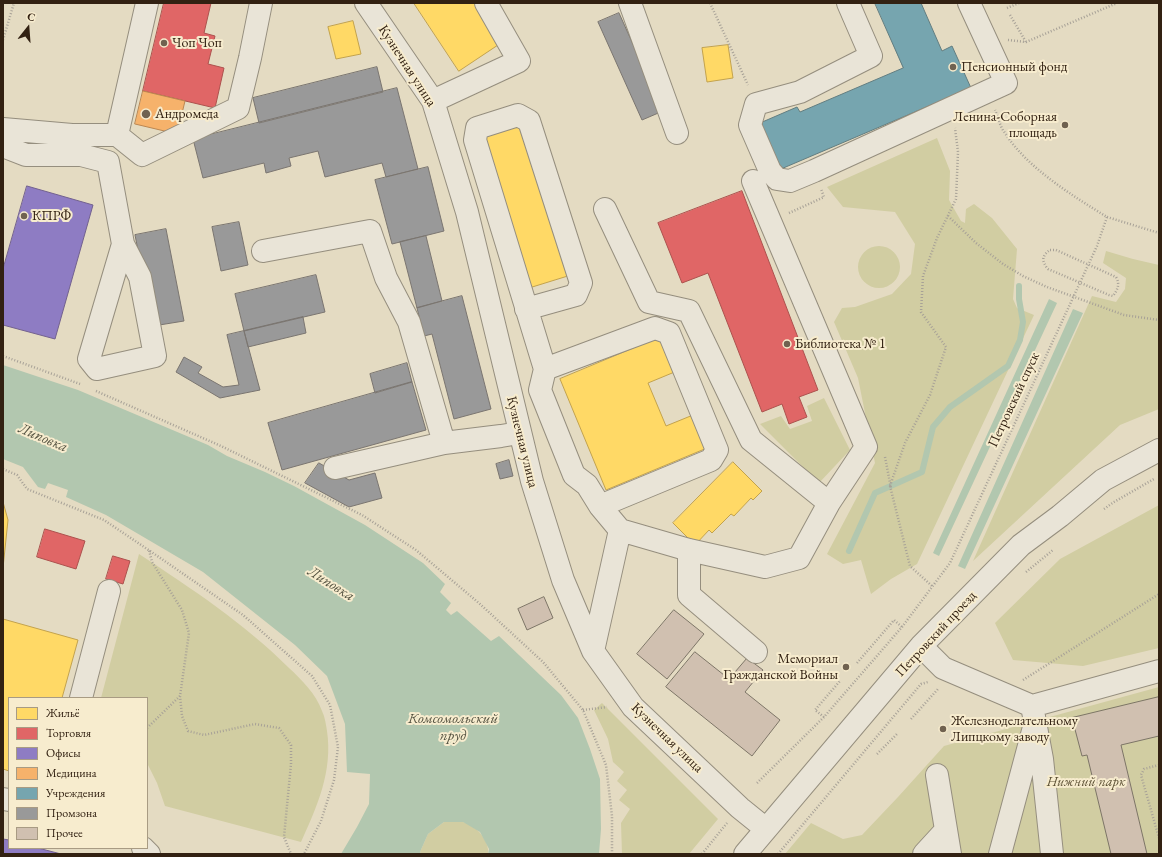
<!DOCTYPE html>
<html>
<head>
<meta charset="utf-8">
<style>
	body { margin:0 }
	#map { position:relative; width:1162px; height:857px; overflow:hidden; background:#e4dbc2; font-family:"EB Garamond",serif }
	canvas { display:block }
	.frame { position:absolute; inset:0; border:4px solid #322112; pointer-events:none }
	.legend { position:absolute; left:8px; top:697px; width:140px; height:152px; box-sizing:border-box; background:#f7ecce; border:1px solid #a89b83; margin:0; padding:5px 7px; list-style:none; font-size:12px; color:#322112 }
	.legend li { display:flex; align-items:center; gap:8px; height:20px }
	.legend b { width:20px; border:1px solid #a89b83 }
	.north { position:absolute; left:8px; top:8px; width:40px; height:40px; -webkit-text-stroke:3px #f7ecce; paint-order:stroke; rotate:17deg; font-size:11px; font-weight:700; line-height:16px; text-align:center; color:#322112 }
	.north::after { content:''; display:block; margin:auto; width:14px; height:18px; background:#322112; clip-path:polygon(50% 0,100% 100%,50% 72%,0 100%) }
</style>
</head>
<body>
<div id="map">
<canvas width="1162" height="857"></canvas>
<div class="frame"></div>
<ul class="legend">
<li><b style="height:11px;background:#ffd966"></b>Жильё</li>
<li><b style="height:11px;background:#e06666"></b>Торговля</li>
<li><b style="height:11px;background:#8e7cc3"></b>Офисы</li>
<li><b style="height:11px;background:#f6b26b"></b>Медицина</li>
<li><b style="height:11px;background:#76a5af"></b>Учреждения</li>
<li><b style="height:11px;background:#999"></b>Промзона</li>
<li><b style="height:11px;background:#d0c0b0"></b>Прочее</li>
</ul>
<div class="north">С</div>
</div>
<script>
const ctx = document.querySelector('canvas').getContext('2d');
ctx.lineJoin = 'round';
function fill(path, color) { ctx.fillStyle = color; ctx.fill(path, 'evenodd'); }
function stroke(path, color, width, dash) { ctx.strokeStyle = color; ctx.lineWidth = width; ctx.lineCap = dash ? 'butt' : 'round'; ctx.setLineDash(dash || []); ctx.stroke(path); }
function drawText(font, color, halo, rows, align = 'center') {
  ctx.font = font + ' "EB Garamond",serif'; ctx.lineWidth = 4; ctx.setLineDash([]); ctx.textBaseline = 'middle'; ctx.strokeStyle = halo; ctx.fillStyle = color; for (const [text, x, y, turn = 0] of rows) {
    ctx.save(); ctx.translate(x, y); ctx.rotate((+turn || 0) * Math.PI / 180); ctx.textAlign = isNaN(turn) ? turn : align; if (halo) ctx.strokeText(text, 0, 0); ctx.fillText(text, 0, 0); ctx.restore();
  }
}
fill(new Path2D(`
	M937,138l13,33 -1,29 12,21 4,2 1,-14 8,-5 18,14 25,31 -4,50 4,9 17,7 -117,249 -26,15 -20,15 -10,-34 -18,4 -16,-10 48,-91 -17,-85 -24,-56 8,-14 13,-1 37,-13 19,-20 4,-30 -20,-32 -52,-5 -16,-20z
	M858 267a21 21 0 1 1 42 0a21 21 0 1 1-42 0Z
	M1106,251l27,8 26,6v144l-39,16 -147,136 119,-265 24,6 9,-13 1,-11 -23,-15z
	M824,398l26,52 -31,33 -59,-59 21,-8 9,13 22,-8 -5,-15z
	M1159,505v143l-76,18 -70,-6 -18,-37 65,-64z
	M139,554c53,35 105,69 150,114 13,12 27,26 33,43 3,6 4,14 5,20 6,40 -10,76 -26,111l-136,-36 -8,-23 -10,-20v-65h-46z
	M1159,687v167h-374l26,-31 32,16 19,-4 36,-38 46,-51z
	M602,703l116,116 -29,35h-67l-1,-31 9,-14 -11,-9 8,-10 -10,-9 7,-9 -11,-10 -5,-23 -14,-29z
	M444,822c6,0 13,-1 19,0 13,3 27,19 25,32h-67l-1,-2 8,-18z`), '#d1cda2');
fill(new Path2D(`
	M1049,299l8,4 -118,253 -6,-3z
	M1073,309l10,4 -118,256 -7,-3z
	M3,365l75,25 130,55 19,11 38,16 29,14 71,39 58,38 22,21 -5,8 11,11 -5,7 5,5 6,-4 34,30 8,-5 62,59 17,23 12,31 10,30 1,50 -2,25h-111l1,-5 -9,-17 -17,-10h-19l-16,12 -8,18 1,2h-80l16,-27 12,-23 1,-30 -23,-2 -2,-48 -18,-48 -32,-31 -92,-73 -97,-57 -40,-18 2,-7 -20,-7 -3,6 -7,-2 -15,-20 -20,-8z`), '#b2c7af');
const homes = new Path2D(`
	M414,3h61l26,40 -42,28z
	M353,21l8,33 -25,5 -8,-32z
	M728,45l5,33 -26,4 -5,-34z
	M523,119l48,156 -42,13 -48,-156z
	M663,336l14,35 -29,12 18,43 27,-11 14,33 -101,42 -46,-111z
	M733,462l29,29 -9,9 -2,-2 -17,18 -3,-2 -19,19 -3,-3 -14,15 -22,-22z
	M3,502l5,18 -5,48z
	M3,619l75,21 -16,58h-53v73l-6,-2z`);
fill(homes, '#ffd966');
stroke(homes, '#c2a24d', 1);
const shops = new Path2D(`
	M164,3h47l-7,30 11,3 -7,28 16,4 -9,40 -72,-17z
	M742,191l76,199 -19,7 8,20 -18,7 -7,-20 -20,8 -54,-139 -26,10 -24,-60z
	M45,529l40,12 -9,28 -39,-12z
	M113,556l17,5 -7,23 -17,-5z`);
fill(shops, '#e06666');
stroke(shops, '#ac514d', 1);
const offices = new Path2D(`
	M27,186l66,19 -38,134 -52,-14v-56z
	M3,839l6,1v8h29l23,6h-58z`);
fill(offices, '#8e7cc3');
stroke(offices, '#72618e', 1);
const health = new Path2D(`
	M143,91l42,10 -8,33 -42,-10z`);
fill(health, '#f6b26b');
stroke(health, '#bb8650', 1);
const public = new Path2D(`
	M875,3h46l21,48 10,-5 19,42 -190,81 -21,-46 37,-16 3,5 103,-44z`);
fill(public, '#76a5af');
stroke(public, '#627d80', 1);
const industry = new Path2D(`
	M619,13l44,98 -21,9 -44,-98z
	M377,67l6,25 -124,31 -6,-25z
	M397,88l21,81 -32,8 -4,-14 -57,14 -7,-26 -29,7 2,8 -25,7 -2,-10 -61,15 -10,-39z
	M428,167l16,64 -52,13 -17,-64z
	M239,222l9,43 -27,6 -9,-44z
	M166,229l18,92 -31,5 -18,-91z
	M426,236l16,65 -25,7 -17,-66z
	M316,275l9,37 -81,19 -9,-37z
	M462,296l29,113 -37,10 -22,-85 -8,2 -7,-28z
	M303,317l3,16 -58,14 -4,-16z
	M244,331l16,59 -40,8 -44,-26 8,-15 18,10 -4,6 25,14 16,-2 -12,-50z
	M407,363l5,19 -37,11 -5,-19z
	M412,382l14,48 -144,40 -14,-47z
	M509,460l4,16 -13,3 -4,-15z
	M319,463l30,17 26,-7 7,25 -33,9 -44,-24z`);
fill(industry, '#999');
stroke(industry, '#7a7570', 1);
stroke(new Path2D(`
	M849,551l26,-58 47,-21 11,-45 17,-20 58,-41 12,-26 3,-18 -4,-23v-13`), '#b2c7af', 6);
const building = new Path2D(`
	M544,597l9,21 -26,12 -9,-21z
	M674,610l30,24 -37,45 -30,-25z
	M695,652l34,27 18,-21 16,12 -18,22 35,28 -28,36 -86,-69z
	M1159,697v39l-38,9 26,109h-36l-24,-99 -5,1 -10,-38z`);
fill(building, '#d0c0b0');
stroke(building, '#7d7567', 1);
const minor = new Path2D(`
	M366,3l67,98 34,111 65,269 31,99 30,71 40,56 107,101 26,21
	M630,3l47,130
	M848,3l23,53 -71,36 -44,12 -6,21 20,46 7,8 13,2 24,-10 192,-88 -37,-80
	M433,101l86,-40 -33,-58
	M3,129l69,6h45l30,-132
	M117,135l25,20 96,-47 12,-50 11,-55
	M3,146l23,9h55l27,7 15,82 -34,115 8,10 58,-13 -15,-79 -17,-33
	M605,209l44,93 40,9 62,129 78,63
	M263,251l107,-20 16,47 23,44 35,121 57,-7 18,-3
	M526,309l50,-14 5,-12 -52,-162 -11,-6 -41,13 -2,12 70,229 -5,21 34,85 13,10 13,21 20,24 69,20 76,17 34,-9 30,-55 37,-56 -113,-266
	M545,369l110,-41 14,5 48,117 -6,10 -111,46
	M335,468l109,-25
	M689,550v45l67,57
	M921,646l22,22 89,38 127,-35
	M593,651l27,-121
	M81,698l28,-107
	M1032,706l10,53 10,95
	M937,775l13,79
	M3,799l6,1
	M143,848l6,6
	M745,854l176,-208 100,-101 39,-29 43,-36 56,-30
	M924,854l22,-24
	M1000,854l34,-127`);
stroke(minor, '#958e7e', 24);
stroke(new Path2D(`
	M710,3l38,82
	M1007,8l12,-5
	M1010,15l16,27
	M3,40l11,-37
	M1008,40l18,2 91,-39
	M789,213l35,-16 -3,-8
	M948,216l28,27 27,21 20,12 24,11 77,28 35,5
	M1107,217l52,16
	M1050,250h6l60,27c4,7 2,12 -3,19l-4,-1 -61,-26c-6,-7 -7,-13 2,-19z
	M3,356l77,28
	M96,391l125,55 141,69 54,35 64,54 63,58 40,48 23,55 6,51v38
	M885,457l6,31
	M3,469l14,6 10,14 77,31 49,33 90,62 69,61 18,29 8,42 -4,33 -13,41 -17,33
	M892,480l13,-37 25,-48 16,-48 -25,-35 2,-36 14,-38 19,-39 2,-47 -3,-24
	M890,486l20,80 22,20
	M1104,509l10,-7 40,-23
	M1026,572l27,-22
	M857,663l37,-43 8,7
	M1023,680l136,-86
	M180,696l2,20 6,15 16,4 51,-11 24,4 12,17v19l-7,73 7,17
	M583,710l24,-3
	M824,717l-9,-7 25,-29
	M911,719l27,-30
	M147,728l33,-32 9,-63 -7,-23 -30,-48 -3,-12
	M877,754l20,-20
	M1159,765l-15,4 -3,6 18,63
	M757,783l67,-66 78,-90 48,-64 147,-317 10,-29c-34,-21 -80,-49 -102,-84 -5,-6 -7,-16 -10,-23
	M702,854l25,-31
	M778,854l143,-170 7,-2`), '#a7a197', 2.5, [1, 2]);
stroke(minor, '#e9e4d7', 22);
stroke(new Path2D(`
	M890,486l2,-6`), '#a7a197', 2.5, [1, 2]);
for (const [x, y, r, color] of [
	[164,43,4,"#706250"],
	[953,67,4,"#706250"],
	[146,114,5,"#706250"],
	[1065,125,4,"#706250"],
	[24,216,4,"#706250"],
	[787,344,4,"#706250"],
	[846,667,4,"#706250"],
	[943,729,4,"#706250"]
]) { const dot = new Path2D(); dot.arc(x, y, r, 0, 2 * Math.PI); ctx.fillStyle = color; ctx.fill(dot); stroke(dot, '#f7ecce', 1.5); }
drawText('14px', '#322112', '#f7ecce', [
	["Чоп Чоп",172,43],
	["Пенсионный фонд",961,67],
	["Андромеда",155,114],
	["Ленина-Соборная",1057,117,"right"],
	["площадь",1057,133,"right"],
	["КПРФ",32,216],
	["Библиотека № 1",795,344],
	["Мемориал",838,659,"right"],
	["Гражданской Войны",838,675,"right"],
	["Железноделательному",951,721],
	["Липцкому заводу",951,737]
], 'left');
drawText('14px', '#322112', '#f7ecce', [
	["Кузнечная улица",407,66,57],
	["Петровский спуск",1014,400,-65],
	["Кузнечная улица",522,442,76],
	["Петровский проезд",936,634,-47],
	["Кузнечная улица",667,738,44]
]);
drawText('italic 14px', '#5d5135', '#f7ecce', [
	["Нижний парк",1086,782]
]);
drawText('italic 15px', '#52503f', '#f7ecce', [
	["Липовка",43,438,23],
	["Липовка",331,584,32],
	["Комсомольский",453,719],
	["пруд",453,736]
]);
</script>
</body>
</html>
